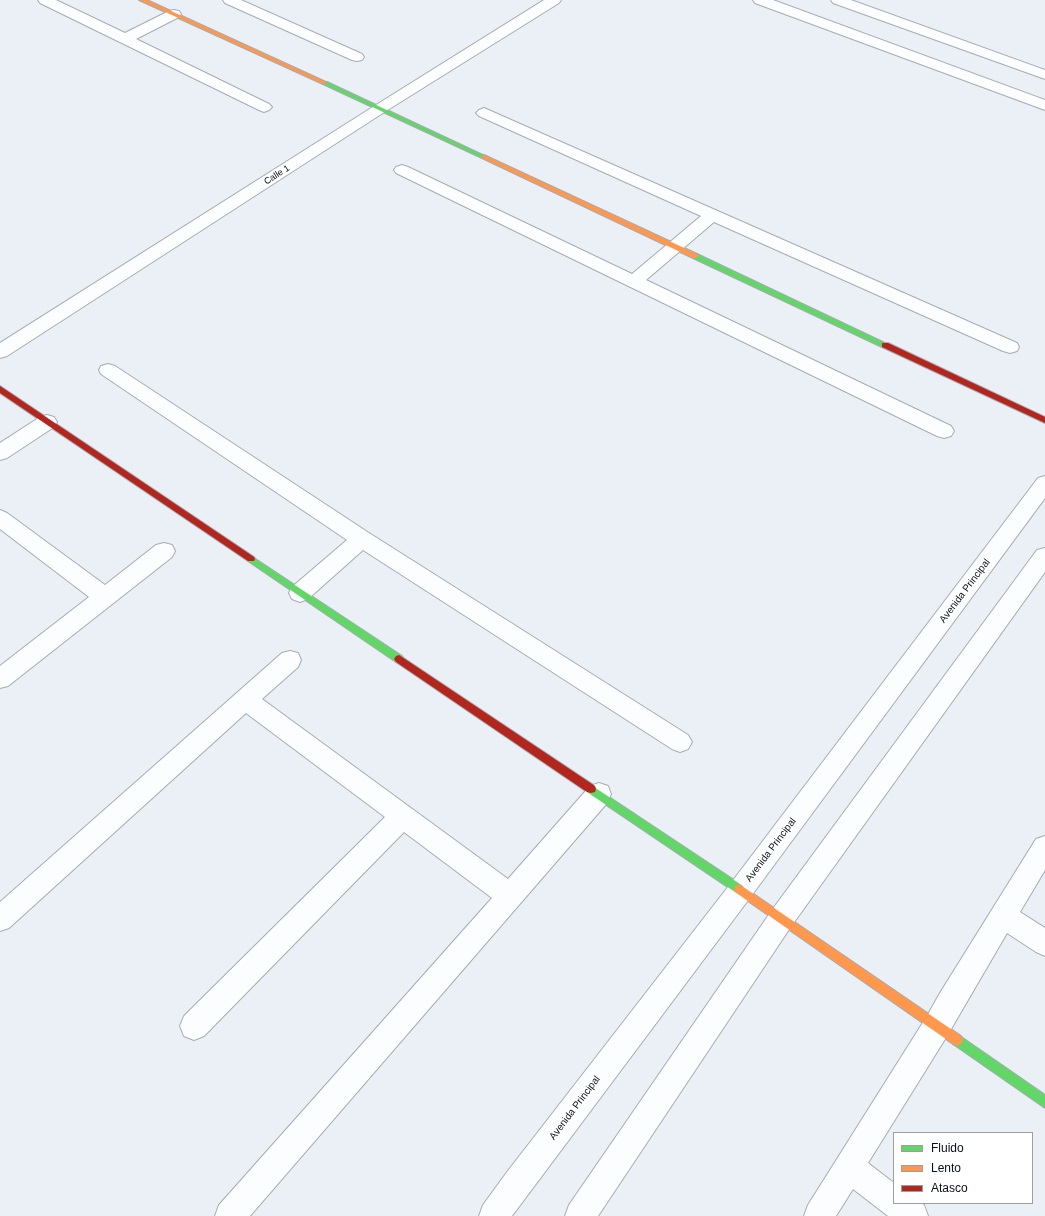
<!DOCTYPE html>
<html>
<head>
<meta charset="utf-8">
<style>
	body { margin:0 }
	#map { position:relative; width:1045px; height:1216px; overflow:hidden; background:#eaf0f6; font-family:Arial,sans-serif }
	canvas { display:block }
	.legend { position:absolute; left:893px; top:1132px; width:140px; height:72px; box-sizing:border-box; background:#fff; border:1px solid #9b9fa2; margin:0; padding:5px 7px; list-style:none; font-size:12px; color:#060e17 }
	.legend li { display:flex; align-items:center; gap:8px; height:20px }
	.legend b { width:20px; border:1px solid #9b9fa2 }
</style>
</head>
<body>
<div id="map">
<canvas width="1045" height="1216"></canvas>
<ul class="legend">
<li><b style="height:5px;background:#63d668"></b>Fluido</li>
<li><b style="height:5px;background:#ff974d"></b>Lento</li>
<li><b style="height:5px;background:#b3261e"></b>Atasco</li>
</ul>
</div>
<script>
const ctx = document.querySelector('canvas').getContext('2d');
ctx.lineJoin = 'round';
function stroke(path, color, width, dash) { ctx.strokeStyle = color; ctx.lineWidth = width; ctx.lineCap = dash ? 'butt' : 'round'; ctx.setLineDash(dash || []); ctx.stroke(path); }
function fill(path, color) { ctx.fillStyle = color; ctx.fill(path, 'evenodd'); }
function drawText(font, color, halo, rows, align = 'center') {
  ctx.font = font + ' Arial,sans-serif'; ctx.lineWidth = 3.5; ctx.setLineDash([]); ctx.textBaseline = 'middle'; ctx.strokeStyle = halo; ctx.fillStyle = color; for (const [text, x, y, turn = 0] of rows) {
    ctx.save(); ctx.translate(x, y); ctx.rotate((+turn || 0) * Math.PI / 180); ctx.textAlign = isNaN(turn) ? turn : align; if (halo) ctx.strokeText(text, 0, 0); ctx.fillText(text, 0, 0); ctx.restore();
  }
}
const street = new Path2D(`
	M38,0h18l69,33 44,-22 5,-1 5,1 2,3 -2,3 -43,22 133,65 3,3 -3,3 -5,2 -5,-2 -219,-107z
	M223,0h18l121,54 2,3 -2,3 -5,1 -5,-1 -127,-57z
	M544,0h17l-2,3 -173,108 -379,245 -7,2v-15l376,-238z
	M753,0h20l272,100v10l-290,-107z
	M831,0h20l194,70v9l-212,-76z
	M484,108l533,235 2,4 -2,4 -7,2 -7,-2 -289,-129 -68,58 305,146 3,5 -3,5 -7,2 -7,-2 -541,-263 -2,-3 2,-3 6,-2 6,2 224,107 69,-58 -222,-100 -3,-3 3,-3z
	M108,364l7,2 254,167 319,202 4,7 -4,7 -8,3 -8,-3 -309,-199 -55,49 -8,3 -8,-3 -3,-6 3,-6 55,-47 -246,-166 -2,-4 2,-4z
	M47,415l7,2 3,5 -3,5 -47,31 -7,2v-17l40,-26z
	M1045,476v22l-296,401 -237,317h-33l4,-11 24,-33 224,-289 307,-405z
	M0,510l7,3 98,72 51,-40 8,-2 8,2 3,6 -3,6 -164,129 -8,2v-22l89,-69 -89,-68z
	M1045,548v24l-255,356 -192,288h-33l4,-11 203,-295 265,-360z
	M290,651l8,2 3,7 -3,7 -36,32 246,180 82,-93 9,-3 9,3 3,8 -3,8 -358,414h-35l4,-11 273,-307 -88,-66 -200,204 -10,4 -10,-4 -4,-10 4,-10 201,-199 -139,-104 -237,215 -9,3v-29l282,-249z
	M1045,836v34l-25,42 25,16v28l-9,-4 -29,-19 -60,103 -79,127 26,20v20h27l3,2 4,11h-40l-35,-27 -17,27h-32l4,-11 119,-189 13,-23 96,-154z`);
const fast = new Path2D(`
	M323,82h4l160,75 -5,1 -159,-74z
	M693,254h4l192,91 -4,2h-3l-189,-89z
	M251,556l151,100 2,3 -2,3h-6l-148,-101 -1,-2 1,-2z
	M591,785l152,101 1,3 -1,3 -4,2 -4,-2 -148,-100 -1,-3 1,-3z
	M957,1034l88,61v13l-92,-64 -2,-4 2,-4z`);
const slow = new Path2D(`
	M139,0h8l181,83 -5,1z
	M484,155l213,99 2,2 -4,2h-2l-211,-100 -1,-1z
	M739,884l222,152 2,4 -2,4 -4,2 -4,-2 -218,-152 -1,-3 1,-3z`);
const jam = new Path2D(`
	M882,343h6l157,74v6l-163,-76z
	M0,386l254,171 1,2 -1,2h-6l-248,-168z
	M399,655l196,131 1,3 -1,3 -4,1 -4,-1 -191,-130 -2,-3 2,-3z`);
stroke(street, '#a5acb4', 2);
stroke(fast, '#a5acb4', 2);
stroke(slow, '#a5acb4', 2);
stroke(jam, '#a5acb4', 2);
fill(street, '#fcfdfe');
fill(fast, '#63d668');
fill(slow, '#ff974d');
fill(jam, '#b3261e');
drawText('9px', '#060e17', '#fff', [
	["Calle 1",277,175,-33]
]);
drawText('10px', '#060e17', '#fff', [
	["Avenida Principal",965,591,-53],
	["Avenida Principal",771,850,-53],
	["Avenida Principal",575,1108,-53]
]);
</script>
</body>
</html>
